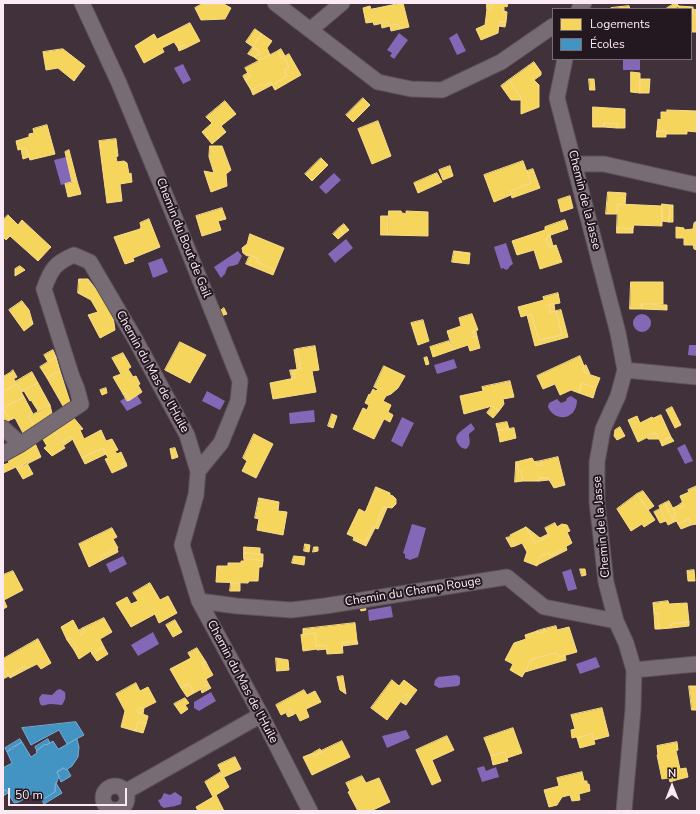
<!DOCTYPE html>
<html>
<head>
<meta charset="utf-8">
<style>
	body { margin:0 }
	#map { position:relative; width:700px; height:814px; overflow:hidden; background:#40313b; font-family:"Nunito Sans",sans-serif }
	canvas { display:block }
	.frame { position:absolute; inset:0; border:4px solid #fbe9f4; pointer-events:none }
	.legend { position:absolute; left:552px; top:8px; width:140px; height:52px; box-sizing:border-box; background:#241820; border:1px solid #7a6c75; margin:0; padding:5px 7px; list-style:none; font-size:12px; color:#fbe9f4 }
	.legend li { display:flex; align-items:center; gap:8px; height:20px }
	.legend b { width:20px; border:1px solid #7a6c75 }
	.north { position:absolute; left:652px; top:766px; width:40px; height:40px; -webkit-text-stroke:3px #241820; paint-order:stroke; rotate:0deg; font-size:11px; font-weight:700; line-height:16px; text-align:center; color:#fbe9f4 }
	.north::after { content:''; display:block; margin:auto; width:14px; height:18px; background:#fbe9f4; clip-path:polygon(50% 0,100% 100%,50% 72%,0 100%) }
	.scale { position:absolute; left:8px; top:788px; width:119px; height:18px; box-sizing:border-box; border:2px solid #fbe9f4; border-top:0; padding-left:5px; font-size:12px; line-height:14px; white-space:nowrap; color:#fbe9f4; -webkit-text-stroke:3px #241820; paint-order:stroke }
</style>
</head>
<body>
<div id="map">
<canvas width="700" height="814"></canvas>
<div class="frame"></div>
<ul class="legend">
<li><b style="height:11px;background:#f6d55c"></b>Logements</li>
<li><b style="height:11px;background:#4393c3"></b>Écoles</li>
</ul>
<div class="north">N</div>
<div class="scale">50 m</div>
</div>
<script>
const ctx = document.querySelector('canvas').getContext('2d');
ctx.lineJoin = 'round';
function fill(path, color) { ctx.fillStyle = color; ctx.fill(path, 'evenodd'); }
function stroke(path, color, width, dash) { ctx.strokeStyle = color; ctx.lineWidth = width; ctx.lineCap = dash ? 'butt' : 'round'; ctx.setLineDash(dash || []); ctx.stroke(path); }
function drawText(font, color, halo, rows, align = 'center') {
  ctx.font = font + ' "Nunito Sans",sans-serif'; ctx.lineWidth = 4; ctx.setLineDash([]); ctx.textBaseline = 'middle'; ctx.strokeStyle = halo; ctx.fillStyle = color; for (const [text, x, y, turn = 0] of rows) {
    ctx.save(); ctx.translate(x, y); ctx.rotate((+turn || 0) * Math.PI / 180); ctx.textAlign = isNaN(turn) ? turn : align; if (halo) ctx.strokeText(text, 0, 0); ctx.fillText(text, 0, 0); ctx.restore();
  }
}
fill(new Path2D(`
	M399,33l9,7 -14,19 -4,-3 2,-3 -5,-3z
	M457,33l9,18 -9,4 -8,-17z
	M623,59h17v11h-17z
	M183,64l8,16 -8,4 -9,-16z
	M66,157l6,25 -11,3 -7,-25z
	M334,173l7,7 -15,14 -7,-7z
	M346,239l7,9 -18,15 -7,-9z
	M506,243l7,21 -3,2 -2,3 -2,1 -3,-2 -2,1 -7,-22z
	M238,251l4,5 -4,8c-10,5 -9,-2 -13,10l-4,4 -7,-11z
	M162,258l6,14 -15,6 -5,-15z
	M633 323a9 9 0 1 1 18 0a9 9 0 1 1-18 0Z
	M689,345h8v11l-9,-1z
	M454,359l3,9 -20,6 -3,-9z
	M207,391l18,10 -5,9 -18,-9z
	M137,395l5,8 -15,8 -7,-10 5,-3 2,3z
	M571,396l6,4c0,20 -22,23 -29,7l1,-4 8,-4 4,4 5,-2 1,-3z
	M314,410l1,12 -25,2 -1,-11z
	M402,417l12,6 -12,24 -11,-6z
	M471,423l4,6 -6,5c0,6 3,10 -3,15l-4,-1c-14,-13 1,-17 9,-25z
	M685,444l8,17 -8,3 -8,-16z
	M412,524l14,4 -8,29 -8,3 -5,-2v-4l-2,-1z
	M123,556l4,8 -17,9 -4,-9z
	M571,569l6,20 -9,2 -6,-19z
	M391,606l2,11 -24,4 -1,-11z
	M153,632l6,12 -21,12 -7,-11z
	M596,657l4,10 -20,7 -4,-10z
	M457,675l3,2v7l-2,2 -19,2 -5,-3 1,-5 3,-3z
	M60,689l5,3c1,6 0,8 -3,13 -4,0 -7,-1 -11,-1 -7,0 -11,6 -12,-6l3,-4 10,1 5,-5z
	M211,692l5,9 -17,10 -5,-3v-6z
	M406,730l4,8 -23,10 -5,-12z
	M484,766l2,5 10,-4 3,10 -17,5 -5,-14z
	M175,792l7,5 -1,7c-4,2 -12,3 -17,4l-3,-2 -3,-6 3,-1 3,-6 6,2z`), '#8468b7');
const homes = new Path2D(`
	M403,3l6,24 -9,2 -2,-5 -8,2 -2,-4 -14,3 -1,-3 -7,1 -3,-15 7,-2 1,3z
	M487,3h5l-1,7 -4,-1z
	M492,3h16l-1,4 -3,-1v5l3,1 -1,10h-7l-1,11 -17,7 -5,-11 9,-4 2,-16 4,1z
	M676,3l3,3 -6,3h-5l-1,-1z
	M202,4h22l7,4 -6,11 -24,1 -6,-12z
	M629,6l1,3h-19v-1z
	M679,6l14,1v7l4,1v17h-6v-23h-13z
	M693,9l4,1v5l-4,-1z
	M388,22l2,4 -8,2 -1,-5z
	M499,22h7l-1,5 -7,-1z
	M190,23l10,18 -14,7 -1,-3 -7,3 -4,-6 -12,6 2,4 -20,11 -9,-17 19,-12 3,5z
	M398,24l2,5 -9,2 -1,-5z
	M255,29l7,5 -9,13 -7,-5z
	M262,34l10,7 -5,7 3,7 -11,6 -5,-4 6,-3 -2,-4 -5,-3z
	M185,45l1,3 -7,3 -1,-3z
	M253,47l5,3 2,4 -6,3 -6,-3z
	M63,49l22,17 -11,15 -16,-13 -12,2 -3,-18z
	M281,49l4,7 -3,2 -4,-7z
	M278,51l4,7 2,-1 5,10 -5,3 3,6 -15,9 -1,-3 -8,4 -2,-2 -10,6 -6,-10 5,-3 -5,-9z
	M289,54l12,21 -26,15 -3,-5 15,-9 -3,-6 5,-3 -5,-10z
	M534,62l7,10v3l-7,5 5,5v22l-18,7v-16l-12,-18z
	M631,72l9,1v20l-9,-1z
	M248,73l2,4 -5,3 -2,-4z
	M589,79h5l1,11h-5z
	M640,79h10l-1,14h-9z
	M509,80l12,18v2h-10l-10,-14z
	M271,82l1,3 -19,10 -2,-5 10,-6 2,2z
	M363,98l7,7 -17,17 -7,-7z
	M225,101l11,13 -15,12 5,6 -14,12 -10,-12 10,-9 -6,-6z
	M593,107l32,2v19h-8l1,-4 -14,-1v4h-11z
	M667,110l30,1v21l-10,-1v3h-21v-3h-9l1,-12 3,1v-8h6z
	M378,121l13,35 -19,8 -14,-35z
	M604,123l14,1 -1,4 -13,-1z
	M47,125l8,29 -25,6 -4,-12 -8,2 -2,-9 13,-4v-3l5,-1 -1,-4z
	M657,131h9v6h-9z
	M116,139l2,17 -2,1 1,5 7,-1 3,2 2,11 2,-1 1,9 -12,2 2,17 -15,2 -8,-62z
	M210,146h12l9,24 -5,4 1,12 -16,6 -7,-21 10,2 -5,-16z
	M26,148l3,9 -6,2 -2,-10z
	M69,150l8,31 -5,1 -7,-30z
	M321,158l7,7 -16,16 -7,-7z
	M523,161l8,22 -21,8 1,4 -17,7 -10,-27z
	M450,166l3,10 -10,4 -4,-10z
	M533,169l7,19 -28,10 -2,-7 21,-8 -4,-12z
	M437,173l5,9 -24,11 -4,-10z
	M77,181l4,13 -13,3 -3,-13z
	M608,192l18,1 -1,12 -7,-1 -1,10h-11z
	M570,196l3,12 -12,4 -3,-12z
	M618,204l44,2v20l-28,-1 -1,4 -16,-1z
	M662,204l8,1 -1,17 -7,-1z
	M670,205h3v17h-4z
	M222,208l4,11 -8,2 3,9 -19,6 -6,-20z
	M389,211h12l1,2 4,1v-3l22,1v24l-40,-1z
	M8,215l10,10 4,-5 29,27 -13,14 -28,-25 -4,4 -3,-3v-17z
	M381,216h7v19h-7z
	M149,219l11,28 -27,11 1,3 -9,3 -11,-27 26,-8 1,-2 -1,-4z
	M565,220l3,9 -20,7v2l-2,1 3,8 7,-2 6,17 -22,7 -6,-19 -17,5 -5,-14 33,-11v-3z
	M696,222l1,28 -3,-1 -1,-4h-9v-7h-8v-11l8,1v2l9,-1 1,-6z
	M344,224l5,6 -5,4 -5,-6z
	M339,228l5,6 -6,5 -5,-5z
	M617,228l16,1v4h-16z
	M250,234l34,14 -9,22 -18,-8 1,-4 -8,-3 -3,1 -4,-3 -1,-5 5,-4z
	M550,235l3,11 -4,1 -3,-8 2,-1v-2z
	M454,251l16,2 -1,11 -17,-2z
	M250,255l8,3 -1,4 18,8 -2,5 -27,-11z
	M20,266l5,4 -10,6v-7z
	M79,279h9l11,14 14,23 2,14 -15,8 -12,-23 10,-3 -7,-12 -13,-7z
	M631,282h32v22h-21v5h-12z
	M558,293l2,10 -11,2 1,8 6,-2 6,24 -23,5 -8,-26 -10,3 -3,-10 26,-7 -1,-3z
	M22,301l7,9 4,14 -9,7 -15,-21z
	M554,304l1,7 -5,2 -1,-8z
	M642,304l25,1v5l-25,-1z
	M224,308l3,6 -6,2 -2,-4z
	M561,310l7,27 -33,9 -8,-31 4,-1 8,26 23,-5 -6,-24z
	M472,314l6,16 -5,1 1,6 3,-1 3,12 -10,3 -2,-6 -15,5 -6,-19 14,-5 -2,-8z
	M423,320l6,21 -11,4 -7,-22z
	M473,331h3l1,5 -3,1z
	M449,341l4,9 -20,7 -3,-10z
	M180,342l26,13 -16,28 -25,-13z
	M315,346l4,24 -7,1 4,21 -43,7 -3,-16 25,-5 -2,-8 8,-1 -4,-20z
	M297,349l4,20h-4l-3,-19z
	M53,350l3,7 -8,5 -4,-7z
	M123,353l8,14 -3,2 5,8 3,-1 4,8 -2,1 4,7 -12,8 -4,-7 -3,1 -10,-17 8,-3 -9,-16z
	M580,356l4,10 -1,1 2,6 15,5 -4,10 -14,-5 -3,10 -8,-3 -11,5 -5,-11 -12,5 -6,-13z
	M56,357l4,14 -13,7 -7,-11z
	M427,357l2,7 -3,1 -2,-7z
	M586,365l4,9 -5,-1 -2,-6z
	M384,366l21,10 -7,12 -7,6 -5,2 -3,5 8,4 -3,7 5,3 -3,7 -6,-3 -10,20 -21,-10 10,-21 4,2 2,-5 -4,-2 4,-9 1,1 3,-6 3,2 2,-2 -4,-2z
	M13,370l4,7 -4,2 -3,-6z
	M290,370h3l2,8h-3z
	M60,371l10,31 -7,4 -16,-28z
	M32,372l6,11 -16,9 -7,-10z
	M10,373l7,11 -14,8v-15z
	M510,381l4,16 -11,2 1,5 -5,7 -7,-5 -28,8 -4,-18 23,-5 -1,-4z
	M38,383l12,22 -12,6 -7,-11 -1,1 -6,-10z
	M582,383l14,5 -3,10 -14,-5z
	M17,384l7,13 -21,11v-16z
	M106,388l1,5 -5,2 -2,-5z
	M126,393l4,7 -3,1 -4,-7z
	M24,397l9,17 -4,3 6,10 -12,6 -8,-15 -5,2 -7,-12z
	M50,405l3,13 -18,9 -6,-10z
	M492,406l7,5 -6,7 -6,-5z
	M672,407l9,18 -6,3 -9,-18z
	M3,408l7,12 -7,4z
	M332,414l5,2 -4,12 -5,-2z
	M661,415l10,22 -10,6 -5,-10 -18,9 -10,-22 9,-4 3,7 12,-6 1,1z
	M73,417l10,12 -3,1 4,9 17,-9 5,11 6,-2 6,11 -3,1 2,3 4,-2 5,11 -5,2 2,3 -11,5 -7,-14 3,-1 -5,-10 -21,10 -11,-22 -10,7 -8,-14z
	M507,422l2,7 -11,2 -2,-7z
	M620,427l5,9 -8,4 -3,-4 1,-6z
	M514,428l2,10 -16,4 -2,-11z
	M53,429l12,19 -13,8 -8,-8 3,-2 -6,-10z
	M656,433l3,6h-11l-1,-2z
	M254,434l19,10 -17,34 -14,-7 5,-10 -4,-3z
	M71,436l2,3 -10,7 -2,-3z
	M671,437l3,4 -12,5 -1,-3z
	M34,441l7,16 -24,12 -1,-2 -13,6v-8l6,-2 -2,-5z
	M103,448l3,6 -21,10 -3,-6z
	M175,448l3,9 -6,2 -2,-10z
	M558,457l7,28 -11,3 -6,-10h-9v3h-16l-2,-10 -2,1 -3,-10 16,-4 5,8 5,-1 -1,-4z
	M541,461l1,4 -5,1 -2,-4z
	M516,462l3,10 2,-1 2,10 -8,1z
	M27,463l6,11 -10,5 -6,-10z
	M126,463l1,3 -4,2 -2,-3z
	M539,478h9l1,2 -10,1z
	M697,486v38l-6,1 -2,-6 -11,5 -4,-9 2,-1 -3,-6 6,-3 2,3 3,-2 -4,-10 9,-4 -1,-2z
	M376,487l14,6v2l3,1 3,3v5l-4,4 -8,-1 -9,21 -2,-1 -8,15 -18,-8 12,-25 6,3z
	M643,491l11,15 -6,4 -11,-16z
	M637,494l18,26 -11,7 -2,-3 -11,7 -14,-22z
	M259,498l20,4 -1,9 9,1 -4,23 -26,-5 2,-11 -4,-1z
	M669,501l7,13 -2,1 3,6 -3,1 -9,-19z
	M683,502l1,4 -3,2 -2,-3z
	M665,503l9,19 -6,3 -9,-19z
	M384,507l3,1 -9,21 -3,-1z
	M660,509l6,12 -6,2 -6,-11z
	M689,519l2,6 -10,4 -3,-5z
	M555,523l2,4 5,-3 5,1 3,6 -3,1 5,11 -22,13 -2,-3 -8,3 -3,10 -13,-5 3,-9 -5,-9 -7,3 -5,-11 16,-8 9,16 14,-7 -4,-8z
	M373,527l2,1 -9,18 -13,-6 1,-3 11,5z
	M526,527l14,11 8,-4 1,2 -14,7z
	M112,528l5,9 -4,2 5,9 -18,9 2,3 -13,7 -10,-23z
	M510,537l5,9 -4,1 -5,-9z
	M305,544l5,1 -1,7 -5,-1z
	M244,547l16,1v6l-16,-1z
	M314,547h4v4l-5,1z
	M566,547l1,3 -30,15 3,-9 8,-3 2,3z
	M117,548l1,4 -16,8 -2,-3z
	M244,553l19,1v7l-19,-3z
	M294,556l11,1 -1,8 -12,-2z
	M244,558l19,3 -1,6h-3l-1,14h-9l-1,2 -32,-1 1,-16h11v-3h13v-2h3z
	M580,569h5l1,6 -4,1z
	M694,570l1,11h-7l-1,-10z
	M13,571l10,19 -19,10 3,7 -4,2v-34z
	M150,583l10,17 8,-4 9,17 -18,10 -4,-9 -24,13 -15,-24 11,-6 4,7 7,-3 -5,-8z
	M231,583h9v8h-10z
	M668,601l1,3 18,-1 2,19 -18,2v4l-12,1 -1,-16 -4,1 -1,-11z
	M365,606l1,4 -5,1 -1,-4z
	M658,613l1,16h-4l-1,-15z
	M104,618l8,14 -12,7 4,8 -12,7 -1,-3 -12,8 -5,-9 3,-2 -6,-10 -4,2 -6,-13 12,-7 8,15 4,-3 -2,-4z
	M175,620l7,12 -9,5 -7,-12z
	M689,622v4l-18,2v-4z
	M355,623l2,18 -15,2 1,10 -16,1 -1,-9 -10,1 -1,-13 -12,2v-6z
	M556,626l1,4 12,-3 8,25 -18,5 -2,-4 -25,6 -10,18 -12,-7 3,-6 -8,-4 9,-17 12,-4 -1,-4 12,-4 1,3 6,-2v-3z
	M83,628l2,4 -4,3 -3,-4z
	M544,629v3l-6,2 -1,-3z
	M315,633l1,13 10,-1 1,4 -10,1v-1l-14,2 -2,-16z
	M71,638l6,10 -3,2 -7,-10z
	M38,639l13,24 -10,6 -4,-5 -10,5 -2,-3 -16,10 -6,-10v-7z
	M357,641l1,3 -16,2v-3z
	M104,647l4,7 -11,7 -5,-7z
	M197,648l9,14 -4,2 4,6 3,-2 4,7 -7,4 3,6 -15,8 -5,-9 -8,4 -11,-19 21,-11 -3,-5z
	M557,653l2,4 6,-2 1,5 -41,12 7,-13z
	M276,658l12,2 1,10 -12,1z
	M206,662l3,6 -3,2 -4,-6z
	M3,666l6,10 -6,3z
	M25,666l2,3 -17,9 -1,-2z
	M343,676l3,18 -6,-4 -3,-13z
	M392,680l7,6 5,-6 13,10 -6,8 -5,-4 -19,26 -16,-12z
	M136,683l4,8 8,-4 8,15 -12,6 -6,1 -1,3 11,4 -2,8 -8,-2 -3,9 -14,-4 4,-16 -9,-17z
	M189,684l5,9 -7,4 -6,-9z
	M209,685l2,3 -9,5 -1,-3z
	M689,686h8v24h-5z
	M304,690l3,5 8,-4 6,11 -15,7 3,8 -9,4 -4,-8 -3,2 -2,-5 -10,5 -5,-10z
	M406,694l5,4 -5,7 -5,-3z
	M185,698l4,5 -4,2 3,4 -7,5 -7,-10z
	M144,708l-1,6 -6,-2 1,-3z
	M602,708l7,28 -15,4 -2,-6 -15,4 -1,-1 -4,1 -1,-8 4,-1 -4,-14z
	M291,710l2,5 -5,2 -2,-4z
	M138,722l8,2 -3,9 -8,-2z
	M513,728l9,25 -15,5 -2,-6 -14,4 -7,-18z
	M592,734l3,10 -15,4 -3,-10z
	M447,736l7,14 -22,10 9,21 -9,4 -16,-35z
	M342,741l8,16 -38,18 -9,-18 10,-4 1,3 8,-4 -1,-1z
	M677,742l1,8 -2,1 4,18 6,-1 2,9 -12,3 -1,-3 -13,2 -5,-24h1l-1,-9z
	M320,749l2,3 -8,4 -1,-3z
	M505,752l3,9 -15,4 -2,-9z
	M235,757l6,12 -17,8 -6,-12z
	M221,772l8,15 -13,8 8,16h-26l-2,-4 17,-10 -8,-15z
	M582,772l2,9h3v3h2l1,7 -11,3 1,6 -8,1 -2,-6 -8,2 -5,8 -8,2 -5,-17 15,-4 -2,-8z
	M362,776l4,7 13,-5 11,24 -19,9h-13l-10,-19 2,-1 -4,-8z
	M675,777l1,3 -6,2 -1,-4z`);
fill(homes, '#f6d55c');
stroke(homes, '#f8db8a', 1);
const schools = new Path2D(`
	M76,722l8,13 -17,9 -8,-14 -28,15 -9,-17z
	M20,739l2,3 -15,10 -2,-4z
	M48,739l2,4 -4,2 -1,-1 -8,7 -2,-4z
	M77,739l2,8 -1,10 -6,9 -6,4 -2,-2 -7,4 2,4 -4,11v5l-13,8 -6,-9 -17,11 -5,1 -8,-13 -3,2v-24l9,-5 -5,-11 4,-4 11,-6 9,15 6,-4 -1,-2 9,-7 1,1 7,-4 5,8z
	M64,768l2,2 1,-1 4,7 -10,6 -4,-10z
	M56,783l6,10 -18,11 -2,-4 13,-8v-5z
	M6,790l2,3 -5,3v-4z`);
fill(schools, '#4393c3');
stroke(schools, '#7aadd2', 1);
const minor = new Path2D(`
	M82,3l37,80 67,162 54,136 -2,20 -17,42 -23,28
	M275,3l103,79 33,7 31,1 59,-28 52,-36
	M579,9l5,-6
	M310,30l32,-27
	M565,59l-8,39 61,235 7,37 -7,26 -15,33 -6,33v40l9,80 10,39 10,22 8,27 -1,39 -9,102
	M575,164h29l93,21
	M625,370l72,7
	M3,428l18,16 60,-40 -4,-15 -5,-12 -28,-88c7,-20 11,-26 30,-34l16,7 45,77 52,96 11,36 -2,24 -14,50 17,56 62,114 49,96
	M3,454l18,-10
	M199,601l38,5 54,4 34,-4 182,-29 37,30 72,14
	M634,670l63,-6
	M103 798a12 12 0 1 1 24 0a12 12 0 1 1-24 0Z
	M125,792l136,-77`);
stroke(minor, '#5d5058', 17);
stroke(minor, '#786c74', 15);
drawText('12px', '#fbe9f4', '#241820', [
	["Chemin de la Jasse",584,200,76],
	["Chemin du Bout de Gail",183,238,68],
	["Chemin du Mas de l'Huile",152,372,61],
	["Chemin de la Jasse",602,527,-95],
	["Chemin du Champ Rouge",413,592,-9],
	["Chemin du Mas de l'Huile",242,682,62]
]);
</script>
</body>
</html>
